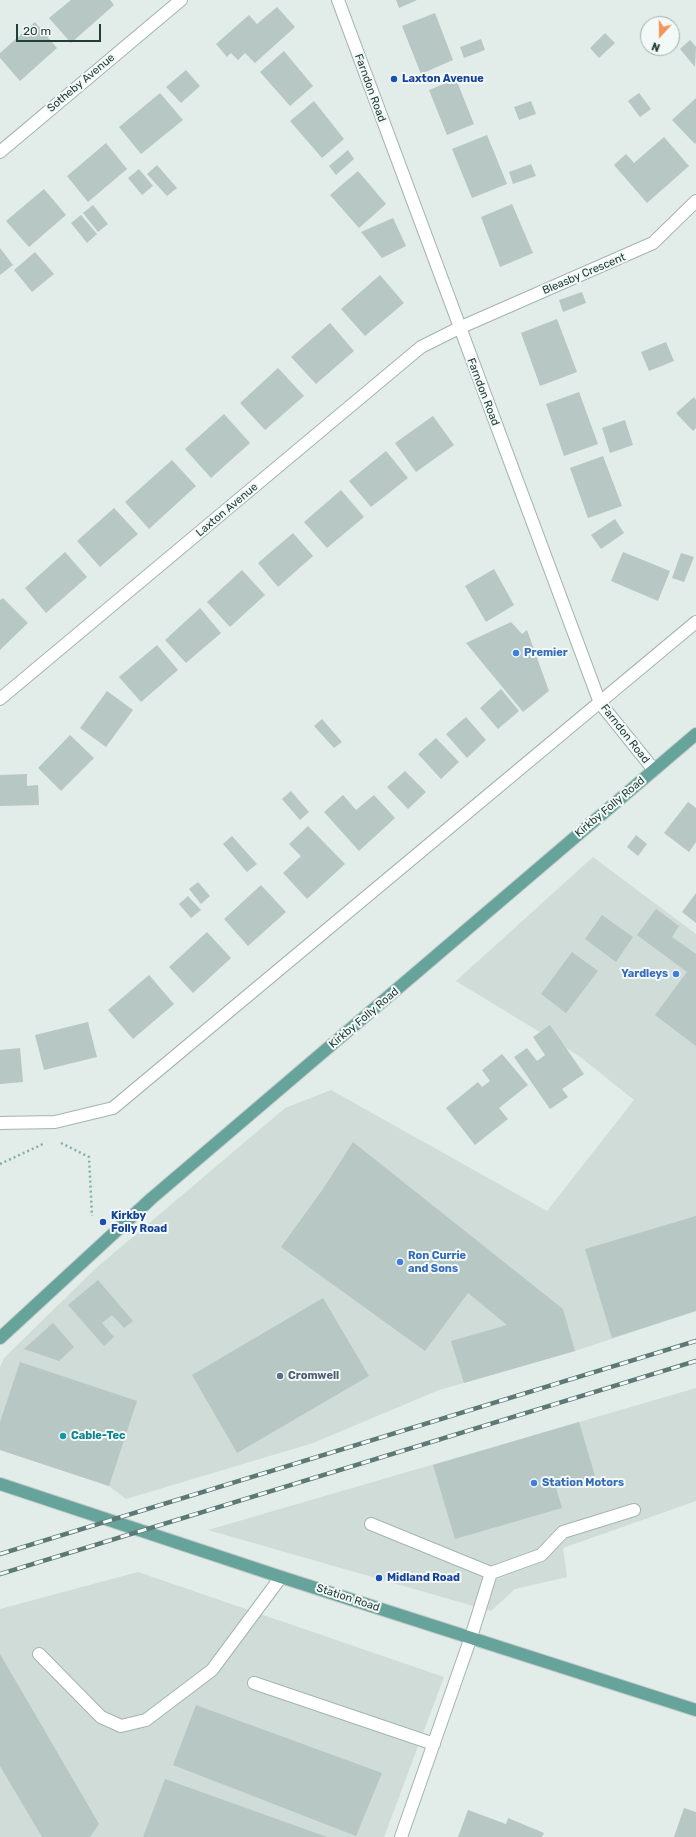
<!DOCTYPE html>
<html>
<head>
<meta charset="utf-8">
<style>
	body { margin:0 }
	#map { position:relative; width:696px; height:1837px; overflow:hidden; background:#e2ece9; font-family:Rubik,sans-serif }
	canvas { display:block }
	.north { position:absolute; left:640px; top:16px; width:40px; height:40px; box-sizing:border-box; background:#f3f9f7; border:1px solid #9faeab; border-radius:50%; rotate:201deg; font-size:11px; font-weight:700; line-height:16px; text-align:center; color:#223e3a }
	.north::after { content:''; display:block; margin:auto; width:14px; height:18px; background:#f49459; clip-path:polygon(50% 0,100% 100%,50% 72%,0 100%) }
	.scale { position:absolute; left:16px; top:24px; width:85px; height:18px; box-sizing:border-box; border:2px solid #223e3a; border-top:0; padding-left:5px; font-size:12px; line-height:14px; white-space:nowrap; color:#223e3a; -webkit-text-stroke:3px #f3f9f7; paint-order:stroke }
</style>
</head>
<body>
<div id="map">
<canvas width="696" height="1837"></canvas>
<div class="north">N</div>
<div class="scale">20 m</div>
</div>
<script>
const ctx = document.querySelector('canvas').getContext('2d');
ctx.lineJoin = 'round';
function fill(path, color) { ctx.fillStyle = color; ctx.fill(path, 'evenodd'); }
function stroke(path, color, width, dash) { ctx.strokeStyle = color; ctx.lineWidth = width; ctx.lineCap = dash ? 'butt' : 'round'; ctx.setLineDash(dash || []); ctx.stroke(path); }
function drawText(font, color, halo, rows, align = 'center') {
  ctx.font = font + ' Rubik,sans-serif'; ctx.lineWidth = 4; ctx.setLineDash([]); ctx.textBaseline = 'middle'; ctx.strokeStyle = halo; ctx.fillStyle = color; for (const [text, x, y, turn = 0] of rows) {
    ctx.save(); ctx.translate(x, y); ctx.rotate((+turn || 0) * Math.PI / 180); ctx.textAlign = isNaN(turn) ? turn : align; if (halo) ctx.strokeText(text, 0, 0); ctx.fillText(text, 0, 0); ctx.restore();
  }
}
fill(new Path2D(`
	M593,857l103,77v377l-121,40 -136,39 -126,53 -187,56 -17,-13 -109,-36v-83l4,-9 91,-89 190,-161 46,-18 216,121 87,-111 -55,-44 -123,-75z
	M696,1388v113l-133,47 4,29 -52,12 -24,22 -283,-81z
	M138,1572l306,105 -60,160h-384v-228z`), '#d0dcd8');
fill(new Path2D(`
	M71,0h39l4,5 -43,38 -22,-25z
	M396,0h21l-18,8z
	M277,7l18,20 -40,36 -10,-10 -7,7 -7,-7 -4,4 -11,-13 33,-29 8,9z
	M435,13l18,47 -32,14 -19,-48z
	M35,22l22,26 -37,33 -20,-23v-5z
	M605,33l10,10 -16,15 -9,-10z
	M481,39l4,11 -21,8 -4,-11z
	M690,40l6,7 -1,20 -15,-18z
	M284,51l29,35 -23,20 -30,-34z
	M186,70l14,16 -19,17 -15,-16z
	M456,79l18,45 -27,11 -18,-45z
	M160,93l23,27 -42,34 -22,-27z
	M639,93l12,16 -11,8 -12,-16z
	M696,98v45l-1,1 -23,-24z
	M314,101l30,38 -22,19 -32,-37z
	M531,101l5,13 -17,6 -5,-13z
	M487,135l20,49 -35,14 -20,-49z
	M664,137l25,29 -42,37 -33,-38 12,-11 8,9z
	M106,143l21,26 -39,33 -21,-26z
	M348,150l6,9 -18,16 -7,-9z
	M531,164l5,12 -23,8 -4,-12z
	M157,165l20,23 -10,8 -20,-22z
	M139,169l14,17 -11,9 -14,-17z
	M358,171l28,33 -27,24 -29,-33z
	M44,189l22,26 -37,32 -23,-26z
	M512,204l21,49 -33,14 -19,-50z
	M93,205l15,19 -10,8 -15,-19z
	M81,215l16,19 -10,9 -16,-20z
	M393,218l13,28 -24,12 -21,-26z
	M0,248l13,17 -13,10z
	M35,252l19,22 -22,18 -18,-22z
	M380,275l24,28 -39,33 -24,-27z
	M582,292l4,11 -23,9 -4,-12z
	M557,319l20,53 -37,14 -19,-53z
	M330,323l24,28 -38,33 -25,-27z
	M666,342l8,19 -25,10 -8,-19z
	M278,368l26,28 -39,34 -25,-27z
	M579,392l19,52 -34,12 -18,-52z
	M694,397l2,3v28l-3,3 -17,-18z
	M224,414l26,29 -39,35 -26,-29z
	M433,416l21,29 -38,27 -21,-29z
	M625,420l8,25 -23,8 -8,-25z
	M386,451l22,27 -37,29 -22,-26z
	M603,456l19,50 -34,12 -18,-50z
	M172,460l24,26 -47,43 -24,-27z
	M341,490l23,27 -37,31 -23,-26z
	M114,508l24,26 -38,33 -23,-26z
	M615,519l9,14 -23,16 -10,-14z
	M293,533l20,23 -35,31 -20,-24z
	M65,552l22,25 -41,36 -21,-25z
	M623,552l47,19 -12,30 -47,-20z
	M681,553l13,4 -10,25 -12,-4z
	M494,569l20,36 -28,17 -21,-36z
	M242,570l23,25 -35,32 -23,-25z
	M3,598l25,25 -28,27v-50z
	M200,608l21,25 -35,30 -21,-23z
	M511,622l11,12 5,-4 22,61 -26,21 -57,-69z
	M157,645l21,25 -37,32 -22,-25z
	M501,689l18,22 -21,18 -18,-21z
	M107,691l26,19 -27,37 -26,-19z
	M466,717l20,23 -19,18 -21,-24z
	M322,719l20,23 -8,6 -20,-22z
	M70,735l24,23 -33,33 -23,-23z
	M436,738l23,24 -18,17 -23,-25z
	M405,771l21,21 -18,17 -21,-22z
	M27,774v12l11,-1 1,20 -39,1v-31z
	M291,791l18,21 -9,8 -18,-21z
	M343,795l13,15 18,-15 21,23 -36,33 -35,-39z
	M688,802l8,6v34l-7,10 -25,-19z
	M308,826l37,38 -38,35 -24,-26 18,-17 -12,-12z
	M636,835l11,9 -9,12 -11,-9z
	M232,836l25,28 -10,8 -24,-28z
	M198,882l12,14 -9,8 -12,-15z
	M261,885l25,27 -38,34 -24,-27z
	M696,893v30l-14,-11z
	M188,896l13,14 -10,8 -12,-14z
	M656,909l23,17 -7,11 24,17v92l-41,-31 32,-43 -50,-37z
	M602,915l31,22 -17,25 -31,-23z
	M207,932l24,26 -38,35 -24,-26z
	M572,952l26,19 -32,42 -25,-19z
	M149,975l25,29 -41,35 -25,-29z
	M88,1022l9,35 -53,13 -9,-35z
	M550,1025l34,49 -22,15 6,8 -18,12 -36,-52 13,-9 10,13 8,-6 -12,-18z
	M20,1048l3,34 -23,2v-34z
	M502,1054l26,31 -29,23 9,11 -33,26 -29,-37 32,-26 4,5 8,-6 -8,-11z
	M353,1142l210,167 12,42 -111,32 -13,-42 56,-16 -39,-32 -43,58 -144,-104 42,-58z
	M696,1216v95l-84,27 -27,-89z
	M98,1280l35,41 -9,7 -12,-13 -10,8 12,14 -10,9 -36,-41z
	M323,1298l46,78 -132,77 -45,-78z
	M53,1323l21,24 -15,14 -35,-12z
	M20,1362l117,39 -28,85 -109,-36v-28z
	M579,1422l16,54 -39,12 6,20 -107,31 -22,-74z
	M0,1654l99,170 -9,13h-48l-42,-71z
	M196,1705l186,68 -26,63 -183,-71z
	M165,1779l162,58h-184z
	M684,1808l12,4v25h-22z
	M468,1810l38,14 2,-6 36,15 -2,4h-84z`), '#b7c7c3');
const minor = new Path2D(`
	M338,0l262,703 54,67
	M0,152l181,-152
	M0,699l421,-352 38,-19 194,-85 43,-42
	M0,1123l55,-1 58,-14 583,-486
	M371,1524l120,49 50,-18 22,-23 71,-22
	M39,1654l62,63 20,9 25,-6 66,-50 69,-93
	M254,1683l180,61
	M401,1837l70,-200 20,-64`);
const major = new Path2D(`
	M0,1338l152,-140 544,-464
	M0,1484l281,93 415,133`);
stroke(minor, '#a5b4b1', 14);
stroke(major, '#c1c9c8', 14);
stroke(new Path2D(`
	M61,1143l28,14 3,59
	M0,1164l43,-20`), '#82b1a8', 2.5, [2, 3]);
stroke(minor, '#fff', 12);
stroke(major, '#66a39b', 12);
const rail = new Path2D(`
	M0,1554l696,-213
	M0,1574l696,-213`);
stroke(rail, '#5c7975', 4.5);
stroke(rail, '#f3f9f7', 3, [9]);
for (const [x, y, r, color] of [
	[394,79,4,"#1a4fb4"],
	[516,653,4,"#3f7fe0"],
	[676,974,4,"#3f7fe0"],
	[103,1222,4,"#1a4fb4"],
	[400,1262,4,"#3f7fe0"],
	[280,1376,4,"#5c6f8a"],
	[63,1436,4,"#0f9aa8"],
	[534,1483,4,"#3f7fe0"],
	[379,1578,4,"#1a4fb4"]
]) { const dot = new Path2D(); dot.arc(x, y, r, 0, 2 * Math.PI); ctx.fillStyle = color; ctx.fill(dot); stroke(dot, '#f3f9f7', 1.5); }
drawText('bold 11px', '#164399', '#f3f9f7', [
	["Laxton Avenue",402,79],
	["Kirkby",111,1216],
	["Folly Road",111,1229],
	["Midland Road",387,1578]
], 'left');
drawText('11px', '#223e3a', '#f3f9f7', [
	["Sotheby Avenue",81,83,-40],
	["Farndon Road",370,88,70],
	["Bleasby Crescent",584,274,-23],
	["Farndon Road",483,392,69],
	["Laxton Avenue",227,510,-40],
	["Farndon Road",625,734,52],
	["Kirkby Folly Road",610,807,-40],
	["Kirkby Folly Road",364,1018,-40],
	["Station Road",348,1598,18]
]);
drawText('bold 11px', '#366cbe', '#f3f9f7', [
	["Premier",524,653],
	["Yardleys",668,974,"right"],
	["Ron Currie",408,1256],
	["and Sons",408,1269],
	["Station Motors",542,1483]
], 'left');
drawText('bold 11px', '#4e5e75', '#f3f9f7', [
	["Cromwell",288,1376]
], 'left');
drawText('bold 11px', '#0d838f', '#f3f9f7', [
	["Cable-Tec",71,1436]
], 'left');
</script>
</body>
</html>
